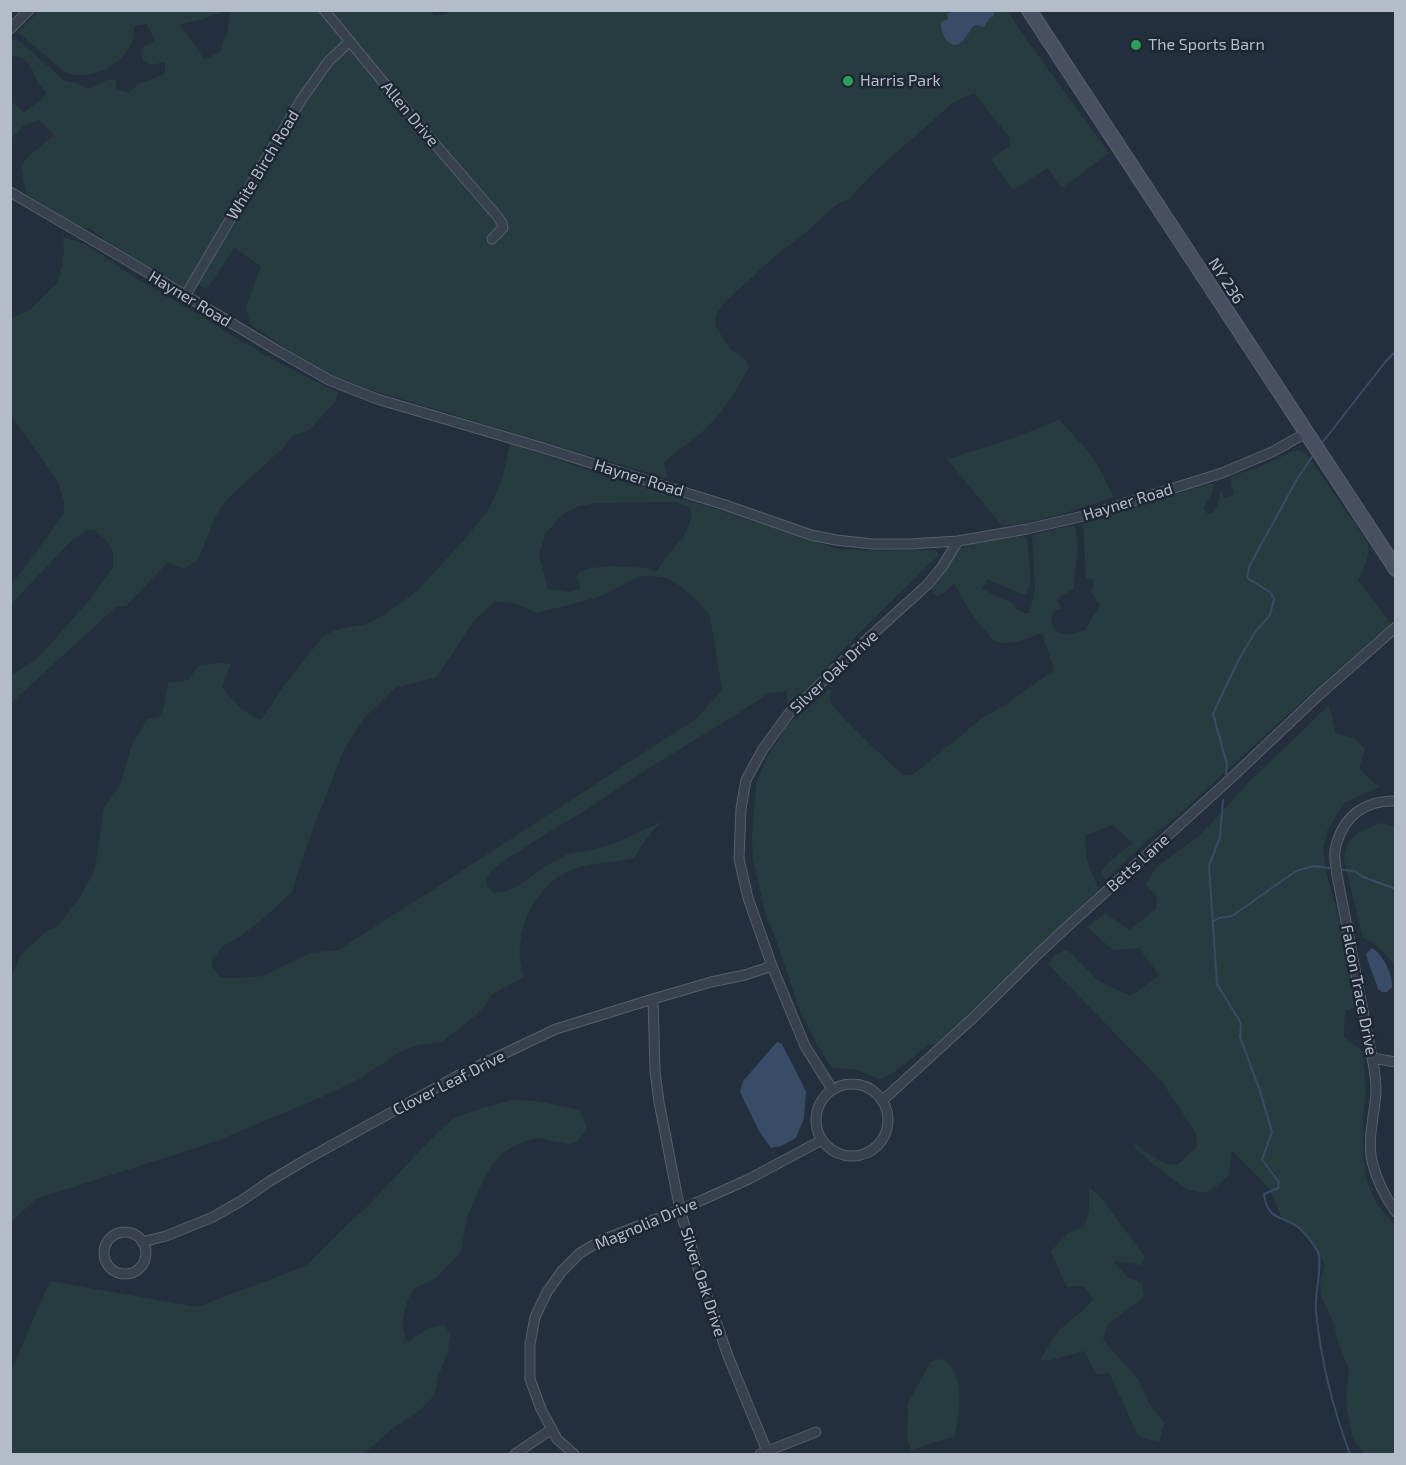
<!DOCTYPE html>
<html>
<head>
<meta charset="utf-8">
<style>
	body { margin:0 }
	#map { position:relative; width:1406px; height:1465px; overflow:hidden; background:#242f3e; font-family:"Exo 2",sans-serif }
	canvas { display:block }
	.frame { position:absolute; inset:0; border:12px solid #b4bcc9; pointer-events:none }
</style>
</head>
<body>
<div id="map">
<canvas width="1406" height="1465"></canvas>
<div class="frame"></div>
</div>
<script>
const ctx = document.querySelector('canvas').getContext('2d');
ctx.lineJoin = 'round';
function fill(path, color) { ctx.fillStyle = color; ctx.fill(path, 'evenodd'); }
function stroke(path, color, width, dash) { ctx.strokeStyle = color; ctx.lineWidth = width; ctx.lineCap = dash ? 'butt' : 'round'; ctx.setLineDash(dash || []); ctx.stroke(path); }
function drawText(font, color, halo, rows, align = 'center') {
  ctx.font = font + ' "Exo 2",sans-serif'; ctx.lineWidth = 5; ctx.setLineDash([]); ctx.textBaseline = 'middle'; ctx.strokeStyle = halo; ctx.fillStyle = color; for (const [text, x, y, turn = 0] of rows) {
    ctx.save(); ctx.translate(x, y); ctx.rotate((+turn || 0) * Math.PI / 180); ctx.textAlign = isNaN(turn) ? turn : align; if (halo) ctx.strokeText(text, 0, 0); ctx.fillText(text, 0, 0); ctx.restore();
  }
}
fill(new Path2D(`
	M430,10l4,6 12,-2 5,-4h556l19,29 83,114 -47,35 -14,-20 -35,22 -22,-31 18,-13 1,-8 -36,-45 -20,9 -82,72 -23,25 -13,6 -33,30 -28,21 -50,46 -7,9 -3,9 1,7 14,22 14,9 4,6 1,3c-13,25 -27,47 -48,66 -12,10 -26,19 -37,30l4,16 -294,-88c-20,-6 -39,-13 -57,-23 -24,-13 -45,-29 -67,-44l-4,-18 15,-40 -27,-18 -27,41 -10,-5 62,-99 45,-81 31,-42 -19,11 -19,24 -22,40 -91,152 -74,-46 -21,-15h-10l-53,-34 -5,-28c8,-13 22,-21 33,-31l-8,-9 -8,-6 -16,7 -11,12v-38l13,11 18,-13 5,-6c-3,-4 -8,-8 -10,-13 -6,-13 -8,-22 -24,-24l-2,-4v-9l5,-5 49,43 12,2 12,6 18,-9h9l1,9 12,4 9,-9 27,-10v-12l-14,3 -8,-5 -2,-9 3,-5 11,-4 -8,-18 -13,2c0,4 1,9 -1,14 -9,25 -45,44 -70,31l-45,-39 21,-21h185l-23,9 -21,4 24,35 8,-3 9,-5 1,-7 6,-14 2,-19z
	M63,237l22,7 57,38 61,35 30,19 43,25 62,32 -3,9 -26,28 -18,7 -8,11 -56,51 -11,16 -18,45 -14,9 -16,-7 -42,44h-9l-106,97v-28l26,-16 52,-58 24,-34v-16l-8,-12 -11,-9h-6l-16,10 -61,64v-20l8,-9 39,-53 6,-8v-13l-7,-21 -26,-37 -20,-28v-97l19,-8 27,-27 5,-17 2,-16z
	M1059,419l26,29 12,16 17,33c-37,13 -73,25 -112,29l-55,-67 61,-19 46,-18z
	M510,443l92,32 86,25 150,49 44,2 54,-1 3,5 -75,73 -73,77 -4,-2v-12l-18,2 -16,11 -107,66 -63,42 -23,13 -58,37 -11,9 -5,9 1,7 7,6 13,-2 11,-5 28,-20 24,-13 18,-2 30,-9 45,-21c-12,9 -21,24 -29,37 -19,5 -41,4 -60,11 -41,15 -64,68 -50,108l-33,18 -4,8 -11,12 -34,27 -24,3 -18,7 -41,27 -28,14 -114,48 -181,58 -25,23v-244l9,-22 25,-24 13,-6 24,-32 13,-25 9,-61 16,-22 12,-42 16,-25 14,-3 6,-33 20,-3 11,-15 21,-2 11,1 -9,22c10,15 22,28 39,34l22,-33 41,-52 15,-6 27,-5 21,-11 30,-22 49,-53 23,-29 13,-30zM675,502l14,5 3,9 -8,20 -20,24 -6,10 -4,1 -7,-3c-18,-1 -48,-4 -65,3 -4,2 -4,3 -6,7l3,5 1,6 -10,3 -22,-3 -9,-35 7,-21 16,-18 17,-9 18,-3zM640,576c6,0 14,0 20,1 17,2 39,24 50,38l12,75 -24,27 -9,7 -18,11 -237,154 -96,61 -28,3 -47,23 -25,2h-17l-9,-11v-7l11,-14 18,-10 25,-20 26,-24 12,-39 40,-104 22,-33 29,-28 42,-11 36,-55 22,-21 22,3 20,9 62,-16z
	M1299,450l7,4 5,6 57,83c2,13 -4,26 -10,37l33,44 -73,63 -143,131 -25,20 -43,41 -5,-3 -1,-4 5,-7 26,-22 -19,-18 -27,10c-2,12 1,25 5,36 2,7 6,11 7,19l-158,154 -11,1 -35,27 -13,7c-8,-2 -16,-6 -24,-9 -8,-2 -17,-1 -26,-3l-14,-23 -18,-36 -25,-74 -8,-17 -13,-58 -1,-23 4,-52 11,-27 21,-33 25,-20 16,-15 2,1c0,1 -1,9 -1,10 3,12 61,63 73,75h8l9,-6 61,-50 27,-16 46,-33 -12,-37c-16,6 -31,14 -48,8 -11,-13 -22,-25 -30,-40 -4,-6 -5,-12 -10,-17l-15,13 -7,-5 -2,-5 15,-17 11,-19 11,-7 56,-8 4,2c1,15 7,42 0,56l-3,1 -37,-16 -5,10 32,15 3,6 7,3h5l5,-16 1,-9 -3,-51 2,-3 39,-9 3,3 2,22 -4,29v10l-18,10 6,9 -9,4 -2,8 4,11 12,4 18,-5 15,-25 -10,-14 4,-5v-5l-3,-2 -5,-1 -3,-55 128,-40 3,2c-2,9 -6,16 -11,24l5,5h4l6,-10 3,-15 3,9 10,-4 -3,-9v-9l31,-10 31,-15z
	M1329,705l7,29 19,4 10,11 -6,20 20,18 -35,16 -17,28 -4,19 4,25 13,47 13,59 4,26 -11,3 -2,12v15l19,15 3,40 -3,24v36l3,27 11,25 18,21v229h-31l-11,-15 -6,-28 -1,-14 3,-27 -12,-31 -3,-15 -13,-28 -1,-15 5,-15 -10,-19 -16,-20 -16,-7 -15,-33 -36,-36 -3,24 -11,10 -13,8 -19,-4 -32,-24 -20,-18 2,-3c9,7 33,27 44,19 6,-5 7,-9 15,-13l2,-5 -1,-12 -33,-50 -115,-119c5,-9 11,-12 20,-14l29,30 20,10 14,6 28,-21 -20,-27 -26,2 -26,-23 18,-14 24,17 27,-21 1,-12 -11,-12 6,-12 7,-8 41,-30 49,-53z
	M1381,823l14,3v140c-9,-12 -18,-23 -32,-28l-19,-77c1,-25 16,-30 37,-38z
	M512,1100l24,1 44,9 7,19 -11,13 -8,2 -31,-6 -15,4 -20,11 -11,13 -13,25 -11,26 -6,35 -25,26 -24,12c-6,15 -15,37 -4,52l19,-13 16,-5 8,10 -4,20 -9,23 -4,19 -14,14 -27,18 -25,22 -2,4h-355v-83l39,-90 147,26 109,-41 48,-48 11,-9 70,-74 19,-17 28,-10z
	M1089,1187l9,7 47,63 -3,8 -29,-4 14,16 15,6 2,14 -36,27 -5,16 35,39 12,26 14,18 -5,19 -21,-6 -29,-64 -12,3 -13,-24 -33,9h-11c6,-9 11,-20 18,-28 11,-13 26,-19 35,-33l-8,-12 -9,-1 -9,2 -16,-37 17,-18 16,-6 5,-15z
	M944,1359c3,3 7,7 9,11 11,20 6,45 2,66l-44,14 -4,-12 1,-35 23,-42z`), '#263c3f');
fill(new Path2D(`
	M994,11v5l-4,2 -6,9 -10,-2 -11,16 -6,4c-12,-1 -16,-12 -16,-23l7,-3 -1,-5 7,-3z
	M1372,948c11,7 21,26 20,39l-5,5h-5l-4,-3 -11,-31 -1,-4z
	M777,1042l5,2 24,47 -2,27 -8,20 -15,8 -10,2 -12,-17 -19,-39 3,-11z`), '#394c67');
stroke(new Path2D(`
	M1322,443l64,-82 10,-10
	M1226,774l1,-10 -14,-50 24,-51 18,-31 15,-17 4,-16 -4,-7 -23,-14 2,-11 48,-88 15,-22
	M1223,800l-3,37 -11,29 8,118 24,39 -1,14 20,54 12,41 -10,28 17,22 -1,6 -14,6c3,26 18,22 34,33 6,5 17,19 20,25 5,13 -4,44 -2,60 5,48 17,97 34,142
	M1343,870l12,1 8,6 33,12
	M1214,921l5,-3 13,-2 64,-45 18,-5 15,2`), '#394c67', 2);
const street = new Path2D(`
	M324,10l98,119 76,88 4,6 1,5 -11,11
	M10,29l19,-19
	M10,192l108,63 160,96 53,30 46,18 163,48 185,58 86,30 25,5 37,4h37l48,-3 69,-12 61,-14 134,-42 50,-21 34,-19
	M185,296l116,-196 27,-38 22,-21
	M1396,801c-29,-1 -50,13 -59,41 0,0 -2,8 -2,9 -1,7 1,16 2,24l37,193c1,7 2,15 2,23 -1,23 -9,47 -4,70 4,17 13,36 24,51
	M653,999l2,72 4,31 21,108 24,77 24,69 39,95
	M1372,1058l24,4
	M816 1120a36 36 0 1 1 72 0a36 36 0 1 1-72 0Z
	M832,1089l-27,-43 -33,-80 -24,-68 -9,-39 2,-50 5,-29 17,-31 27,-37 17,-15 35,-35 85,-77 15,-18 16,-26
	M882,1101l92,-84 61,-60 33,-31 160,-145 92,-87 76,-67
	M104 1253a21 21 0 1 1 42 0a21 21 0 1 1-42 0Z
	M142,1242l24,-6 47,-19 28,-16 29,-20 37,-22 152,-84 97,-46 97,-30 58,-17 34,-7 27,-9
	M515,1454l37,-25
	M574,1454l-17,-15 -16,-30 -11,-30v-35l5,-27 12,-25 15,-21 18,-18 22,-13 78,-30 69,-31 73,-39
	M760,1454l56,-22`);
const secondary = new Path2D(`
	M1029,10l367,559`);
stroke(street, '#565f6c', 11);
stroke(secondary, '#565f6c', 16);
stroke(street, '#38414e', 9);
stroke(secondary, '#465061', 14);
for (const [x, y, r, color] of [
	[1136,45,6,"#2e9e5b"],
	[848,81,6,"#2e9e5b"]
]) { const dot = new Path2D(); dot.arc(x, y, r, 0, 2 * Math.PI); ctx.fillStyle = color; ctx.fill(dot); stroke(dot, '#1d2633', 2); }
drawText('16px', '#b4bcc9', '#1d2633', [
	["The Sports Barn",1148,45],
	["Harris Park",860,81]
], 'left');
drawText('16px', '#b4bcc9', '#1d2633', [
	["Allen Drive",410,114,50],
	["White Birch Road",263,165,-59],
	["NY 236",1226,281,57],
	["Hayner Road",190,299,31],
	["Hayner Road",639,478,17],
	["Hayner Road",1128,502,-17],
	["Silver Oak Drive",834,672,-43],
	["Betts Lane",1138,863,-42],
	["Falcon Trace Drive",1359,990,79],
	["Clover Leaf Drive",449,1083,-27],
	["Magnolia Drive",646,1224,-23],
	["Silver Oak Drive",703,1282,72]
]);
</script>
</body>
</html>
